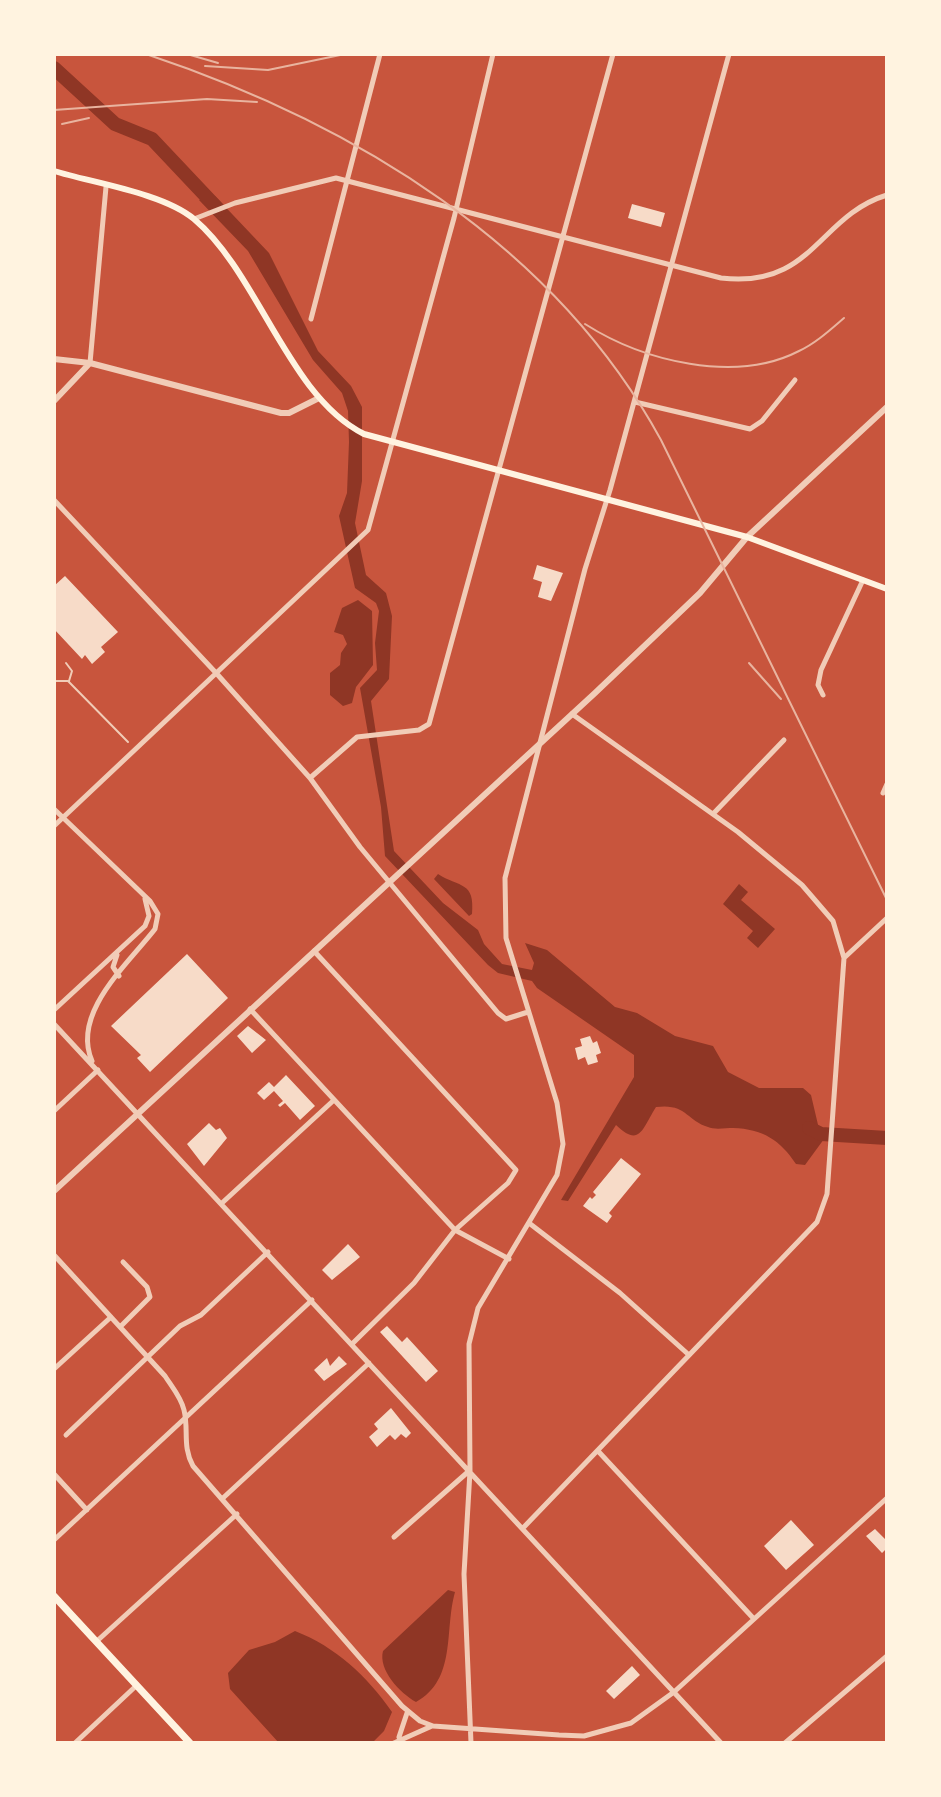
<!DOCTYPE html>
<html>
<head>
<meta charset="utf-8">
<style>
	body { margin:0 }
	#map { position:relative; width:941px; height:1797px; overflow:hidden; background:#c8553d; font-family:Bitter,serif }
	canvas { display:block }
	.frame { position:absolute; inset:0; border:56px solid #fff3e0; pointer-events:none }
</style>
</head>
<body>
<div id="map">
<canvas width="941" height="1797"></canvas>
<div class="frame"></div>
</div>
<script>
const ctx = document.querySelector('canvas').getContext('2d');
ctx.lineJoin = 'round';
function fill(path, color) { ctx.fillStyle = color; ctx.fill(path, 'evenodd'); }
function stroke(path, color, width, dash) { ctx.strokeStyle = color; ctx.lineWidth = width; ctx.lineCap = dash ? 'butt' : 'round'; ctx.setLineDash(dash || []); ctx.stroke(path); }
fill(new Path2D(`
	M215,196l54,57 49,98 33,35 11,21v74l-7,42 11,52 20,18 6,23 -3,63 -18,22 23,150 49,52 35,27 6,14 18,20 30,6 2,-7 -9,-20 22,7 68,57 22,6 38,23 38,10 15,26 31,16h44l8,7 8,34 6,1 -1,9 -19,26 -9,-1c-16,-24 -33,-35 -63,-36 -7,0 -19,2 -25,-1 -22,-7 -22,-24 -52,-20 -14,22 -16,41 -40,18l-48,76 -7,-1 73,-123v-22l-97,-67 -5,-7 -34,-8 -10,-8 -103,-109 -4,-49 -21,-119 17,-18 -2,-27 4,-32 -3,-8 -21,-15 -16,-72 8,-23 2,-51 -1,-31 -6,-18 -29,-33 -65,-109 -49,-51z
	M358,600l14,11 1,54 -17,22 -4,16 -9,3 -13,-11v-22l10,-8 1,-12 6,-9 -4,-9 -9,-3 8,-24z
	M438,874c22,14 37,7 34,40l-3,2 -35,-37z
	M739,884l9,8 -7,8 34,29 -17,19 -11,-10 6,-7 -30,-27z
	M448,1590l7,2c-11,39 2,87 -39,110 -16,-9 -38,-32 -33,-51z
	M295,1631c41,16 72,45 97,81l-8,19 -12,12h-93l-49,-54 -2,-16 21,-23 26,-8z`), '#8f3625');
stroke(new Path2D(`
	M54,68l61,56 37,15 67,71
	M809,1128l12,6 66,4`), '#8f3625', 14);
fill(new Path2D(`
	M632,204l33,9 -4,14 -33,-9z
	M537,565l26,8 -12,28 -13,-4 4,-15 -9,-3z
	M65,576l53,56 -17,15 4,5 -13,12 -7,-9 -3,4 -28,-30v-43z
	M187,954l41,44 -78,74 -13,-14 4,-3 -30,-29z
	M248,1026l18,14 -14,13 -15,-17z
	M590,1036l3,7 4,-2 4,12 -5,2 2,7 -10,3 -3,-8 -7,3 -3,-12 7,-2 -2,-7z
	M286,1075l29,31 -15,14 -15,-17 -5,4 -2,-2 5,-4 -9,-10 -10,9 -7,-7 12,-11 5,5z
	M209,1123l7,7 4,-2 7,10 -23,28 -17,-22z
	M621,1158l20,16 -32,39 3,3 -5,7 -24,-17 7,-9 2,2 4,-4 -3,-3z
	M348,1244l12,13 -28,23 -10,-10z
	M387,1326l15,16 5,-5 31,34 -12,11 -46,-50z
	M339,1356l8,8 -23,17 -10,-11 13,-12 3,8z
	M391,1408l20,25 -5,5 -5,-4 -6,6 -5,-5 -13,12 -8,-10 9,-8 -4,-5z
	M791,1520l23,25 -28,25 -22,-24z
	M875,1529l12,12v7l-5,5 -16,-17z
	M632,1666l8,9 -26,24 -8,-8z`), '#f7dbc8');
stroke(new Path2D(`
	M66,663l6,8 -3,10
	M54,681h14l60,61`), '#f1ccb7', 2);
stroke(new Path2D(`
	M194,219l41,-16 101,-25 385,100c92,11 97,-62 166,-83
	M311,319l69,-265
	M90,363l16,-176
	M635,402l115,27 12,-8 33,-41
	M54,500l163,174 93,104 50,69 138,166 8,6 22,-7
	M823,695l-5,-10 3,-15 42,-90
	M572,714l166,118 64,53 31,36 11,37
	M310,778l47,-41 62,-7 10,-6 184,-670
	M883,793l4,-9
	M54,809l96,92 8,13 -3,15c-27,35 -84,84 -63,132
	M713,814l71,-74
	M54,826l314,-296 86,-312 39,-164
	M314,951l202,219 -8,13 -53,47 -41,53 -62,61
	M117,955l-4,12 6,9
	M250,1009l205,221 54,29
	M54,1010l91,-84 4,-10 -4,-17
	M54,1024l667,719
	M54,1111l44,-41
	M222,1203l112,-103
	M529,1223l91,70 69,62
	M54,1255l111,121c7,11 16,21 19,34 5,20 -2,36 9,56l209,240 18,15 13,5 126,9 25,1 47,-13 43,-31 213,-194
	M120,1327l30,-30 -3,-10 -24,-25
	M54,1369l57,-52
	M66,1435l114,-109 21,-11 67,-63
	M598,1451l156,168
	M54,1474l33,36
	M223,1498l146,-135
	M523,1528l294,-306 10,-28 17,-236 43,-40
	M394,1537l75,-66
	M54,1540l258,-240
	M97,1641l140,-127
	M399,1737l8,-24
	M75,1743l62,-58
	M394,1743l38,-17
	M471,1743l-7,-169 6,-103 -1,-127 9,-36 79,-133 6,-31 -6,-41 -51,-165 -1,-60 80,-309 25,-79 119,-436
	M785,1743l102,-87`), '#f1ccb7', 5);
stroke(new Path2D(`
	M54,359l36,4 191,50h8l30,-15
	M54,401l36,-38
	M54,1191l541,-498 105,-100 47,-56 140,-130`), '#f1ccb7', 6);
stroke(new Path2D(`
	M54,171c39,12 109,22 140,48 65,55 94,177 170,215l383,103 140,52`), '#fff3e0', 6);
stroke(new Path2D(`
	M54,1596l136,147`), '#fff3e0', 7);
stroke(new Path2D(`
	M146,54c207,69 408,190 515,386l226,460
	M187,54l31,9
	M205,66l63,4 77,-16
	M54,110l153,-11 50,3
	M62,124l27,-6
	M585,324c58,37 150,60 214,27 17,-8 31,-21 45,-33
	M749,663l32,36`), '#e9b49f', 2);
</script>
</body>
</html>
